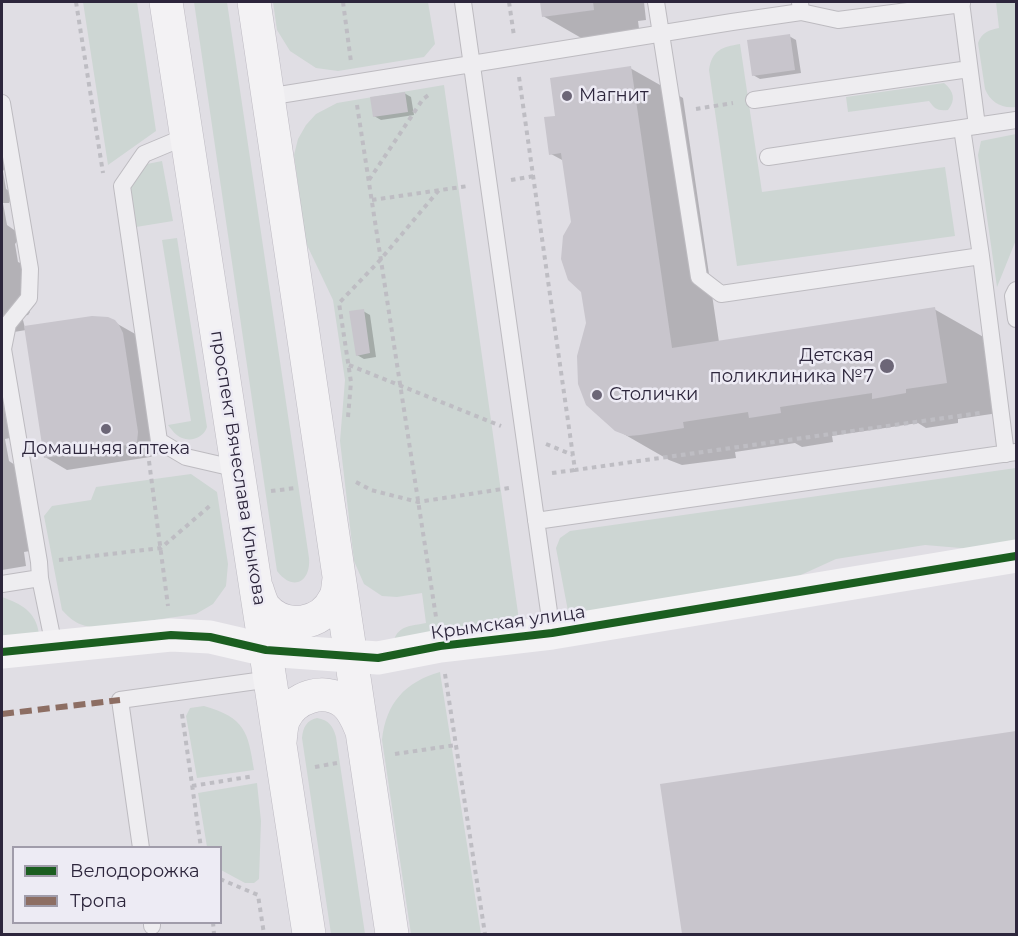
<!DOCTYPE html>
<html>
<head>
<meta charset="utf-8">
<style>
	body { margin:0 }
	#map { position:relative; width:1018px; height:936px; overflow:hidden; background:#e0dee4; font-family:Montserrat,sans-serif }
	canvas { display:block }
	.frame { position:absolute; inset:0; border:3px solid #2d263c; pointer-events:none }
	.legend { position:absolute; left:12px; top:846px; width:210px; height:78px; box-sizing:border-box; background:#edebf4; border:2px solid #a09caa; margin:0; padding:8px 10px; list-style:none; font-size:18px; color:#2d263c }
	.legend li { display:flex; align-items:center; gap:12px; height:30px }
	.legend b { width:30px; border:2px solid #a09caa }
</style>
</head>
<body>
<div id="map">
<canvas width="1018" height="936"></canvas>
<div class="frame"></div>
<ul class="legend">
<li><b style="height:8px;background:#1b5e20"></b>Велодорожка</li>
<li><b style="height:8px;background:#8d6e63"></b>Тропа</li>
</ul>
</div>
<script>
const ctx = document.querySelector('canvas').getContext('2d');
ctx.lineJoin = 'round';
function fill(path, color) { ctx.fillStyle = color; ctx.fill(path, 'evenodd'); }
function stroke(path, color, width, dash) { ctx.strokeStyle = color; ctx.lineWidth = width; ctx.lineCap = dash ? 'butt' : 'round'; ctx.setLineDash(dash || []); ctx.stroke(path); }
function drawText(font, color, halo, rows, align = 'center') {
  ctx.font = font + ' Montserrat,sans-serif'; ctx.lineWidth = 5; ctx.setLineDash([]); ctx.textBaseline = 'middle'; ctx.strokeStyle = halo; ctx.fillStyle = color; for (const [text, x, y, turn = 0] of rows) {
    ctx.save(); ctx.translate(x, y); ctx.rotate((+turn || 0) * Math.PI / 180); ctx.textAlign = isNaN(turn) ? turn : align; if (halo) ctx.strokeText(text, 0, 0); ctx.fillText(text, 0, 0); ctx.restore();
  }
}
fill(new Path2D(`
	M83,2h54l19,129 -48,34z
	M194,2h33l82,556c2,24 -16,34 -32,13z
	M273,2h155l7,42 -11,13 -86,14 -22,-3 -26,-17 -13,-21z
	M996,2h20v105c-14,2 -26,-5 -31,-18l-7,-46c4,-11 11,-13 21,-15z
	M740,44l22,148 183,-25 10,69 -218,30 -28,-196c3,-20 13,-23 31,-26z
	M944,83c10,8 12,17 4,27 -11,1 -13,-1 -19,-9l-81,11 -2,-15z
	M444,85l74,528v12l-124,15c5,-15 18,-14 32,-17l-4,-30 -25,4 -15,-1 -18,-12 -10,-23 -14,-120 5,-61 -12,-80 -27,-57 -12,-88 4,-16 8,-14 10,-11 21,-11z
	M1016,134v106l-19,47 -19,-132 3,-14z
	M162,161l11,60 -37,6 -7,-44 18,-19z
	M177,238l30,189c-3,10 -15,15 -25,11 -6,-2 -10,-8 -14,-13l23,-4 -29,-181z
	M1016,468v77l-32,5 -59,-5 -89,14 -55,25 -209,33 -4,-6 -12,-63 4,-10 10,-7z
	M191,474l26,18 11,72 -2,22 -13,18 -17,10 -97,14c-18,-2 -24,-4 -37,-18l-18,-94 8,-10 39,-6 5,-13z
	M2,597c19,7 34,14 37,37l-37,12z
	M440,672l41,262h-70l-29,-194c4,-37 23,-58 58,-68z
	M204,706c41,12 44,25 50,64l-57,8 -11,-62 4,-8z
	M317,718c12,2 16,8 19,19l29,197h-34l-29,-196c1,-11 5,-18 15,-20z
	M257,783l4,38 -2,58 -5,4h-9l-24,-13 -1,-22 -13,-1 -9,-54z`), '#cdd6d3');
fill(new Path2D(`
	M541,2h103l2,18 -8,1 2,15 -50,7 -47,-27z
	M895,2h71l-50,11z
	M789,36l7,4 5,33 -41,6 -7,-4z
	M630,68l53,30 36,244 215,-33 53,30 11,74 -40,6v4l-32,5 -8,-5 -86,13 1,6 -31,5 -7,-4 -60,9 1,6 -54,7 -13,-5 -54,-31 -28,-106 -23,-162 -13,-7 6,-37z
	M404,93l7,4 3,18 -33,5 -7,-4z
	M2,151l1,1 3,15 -3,4 3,18 3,2 2,8 -2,4h-6l4,22 10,7 1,8 -3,4 3,18 5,2 7,48 -2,3 -6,1 3,12 82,-10 30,17 22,110 -1,9 -8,3 -83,13 -22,-13 -19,-127 -24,4z
	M363,311l7,4 6,42 -12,2 -7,-4z
	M2,385l5,17 -3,4 3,18 4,3 -1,11 -5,1 4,22 6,4 5,32 4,3 6,51 -6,1 2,14 -24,4z
	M1016,732v202h-332l-22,-148z`), '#0003');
fill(new Path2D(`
	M540,2h53l1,8 -52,7z
	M790,34l5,36 -43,6 -5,-36z
	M631,66l41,282 263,-41 12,76 -41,6v4l-34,6v-6l-92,14 1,6 -32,5 -1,-6 -65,10 1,6 -44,7 -12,1 -13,-5 -29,-26 -8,-21 -1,-28 9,-33 -5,-31 -13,-12 -7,-21 2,-23 8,-14 -10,-69 -12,2 -5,-38 11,-1 -5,-38z
	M405,92l3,20 -35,5 -3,-20z
	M364,309l6,44 -14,3 -7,-45z
	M92,316l16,1 7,3 4,5 4,8 15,99 -1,10 -10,3 -83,13 -20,-132z
	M1016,731v203h-334l-22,-150z`), '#c8c5cc');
const lane = new Path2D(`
	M463,2l89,631
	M656,2l43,275 22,17 260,-38
	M961,2l16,124
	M801,12l37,8 124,-16
	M267,97l465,-75 69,-10 -1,-10
	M754,100l215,-31
	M2,103l28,166 -1,29 -21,26 -5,25 36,213 1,16 14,68
	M962,128l19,128 25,198
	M187,136l-43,18 -22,32 37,255 27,16 52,12
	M768,157l248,-37
	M1016,290l-3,6 3,23
	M536,521l480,-69
	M2,584l38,-6
	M141,848l-21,-148 151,-21
	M152,922v4`);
const primary = new Path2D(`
	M166,2l143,932
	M254,2l138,932
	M257,589c2,6 4,13 7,18 20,24 58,19 71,-9 3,-5 3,-13 4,-19
	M280,742c1,-8 1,-17 4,-23 10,-22 40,-32 60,-17 9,7 13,17 17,27`);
stroke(lane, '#bdbbc0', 18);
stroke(primary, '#bdbac2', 34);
stroke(new Path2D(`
	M76,2l27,171
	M343,2l8,60
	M509,2l5,34
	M519,77l56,393 405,-57
	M357,105l79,512
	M696,109l37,-6
	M369,180l54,-81 7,-5
	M511,180l23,-4
	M372,200l96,-14
	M349,365l152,61
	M348,417l3,-35 -12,-79 42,-44 58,-69
	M546,444l27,11
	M149,461l19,145
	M552,473l23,-3
	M356,482l15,8 47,12 91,-14
	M271,491l25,-3
	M59,560l102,-12 51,-44
	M445,674l40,260
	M182,714l19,134
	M395,754l61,-9
	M315,767l22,-4
	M192,786l62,-10
	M220,879l38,16 6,39
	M213,922l1,12`), '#bebdc3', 4, [4.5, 4.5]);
stroke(lane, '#eeedf0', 16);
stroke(new Path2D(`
	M2,652l169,-17 39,2 56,13 112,8 62,-12 112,-13 464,-77`), '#f3f2f4', 33);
stroke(primary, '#f3f2f4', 33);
stroke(new Path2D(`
	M2,714l118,-14`), '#8d6e63', 6, [12, 6]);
stroke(new Path2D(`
	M2,652l169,-17 39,2 56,13 112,8 62,-12 112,-13 464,-77`), '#1b5e20', 8);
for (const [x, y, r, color] of [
	[567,96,6,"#6c6677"],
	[887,366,8,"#6c6677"],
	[597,395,6,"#6c6677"],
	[106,429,6,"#6c6677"]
]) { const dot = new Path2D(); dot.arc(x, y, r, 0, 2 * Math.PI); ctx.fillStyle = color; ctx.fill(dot); stroke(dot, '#edebf4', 2); }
drawText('18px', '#2d263c', '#edebf4', [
	["Магнит",579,96],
	["Детская",874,356,"right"],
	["поликлиника №7",874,377,"right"],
	["Столички",609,395],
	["Домашняя аптека",106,449,"center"]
], 'left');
drawText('18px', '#2d263c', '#edebf4', [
	["проспект Вячеслава Клыкова",238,468,81],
	["Крымская улица",508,623,-8]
]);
</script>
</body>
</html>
